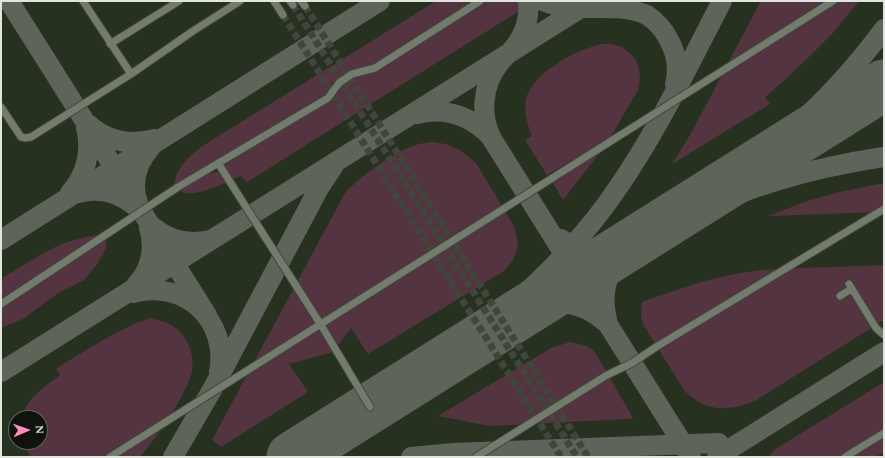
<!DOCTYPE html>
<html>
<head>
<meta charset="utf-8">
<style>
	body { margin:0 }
	#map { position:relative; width:885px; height:458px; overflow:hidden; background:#242a1e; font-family:Spectral,serif }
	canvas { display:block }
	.frame { position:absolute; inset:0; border:2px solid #e0e5dd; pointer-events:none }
	.north { position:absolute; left:8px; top:410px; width:40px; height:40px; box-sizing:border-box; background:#0f120d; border:1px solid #636660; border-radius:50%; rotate:88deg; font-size:11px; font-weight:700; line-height:16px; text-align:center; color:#e0e5dd }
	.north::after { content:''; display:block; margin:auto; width:14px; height:18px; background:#fe8ebc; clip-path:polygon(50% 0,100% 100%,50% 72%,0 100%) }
</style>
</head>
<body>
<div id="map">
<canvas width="885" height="458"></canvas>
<div class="frame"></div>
<div class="north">N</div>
</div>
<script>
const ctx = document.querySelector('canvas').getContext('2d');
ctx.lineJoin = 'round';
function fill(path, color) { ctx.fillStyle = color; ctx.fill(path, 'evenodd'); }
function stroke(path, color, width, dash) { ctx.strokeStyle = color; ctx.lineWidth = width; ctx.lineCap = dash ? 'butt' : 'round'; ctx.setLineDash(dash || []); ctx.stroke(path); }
fill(new Path2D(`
	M1,1h883v456h-883zM16,418h24v24h-24z`), '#27311f');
fill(new Path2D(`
	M436,1h40l-103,65c-14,1 -30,5 -40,17 -3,4 -5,9 -8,14l-150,89c-2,-16 15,-30 26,-39z
	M487,1h48l-288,181 -6,-6c-14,6 -39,19 -54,17 -3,0 -7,-2 -9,-3l24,-15 15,-3 22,-19 92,-54c4,-10 19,-23 29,-25 7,-1 13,-2 20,-4z
	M761,1h68l-102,64z
	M838,1h21l-27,33 -26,26 -41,38 5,6 -98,60 18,-29 33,-62z
	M602,44h10l10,3 8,6 6,7 3,9 1,9 -2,12 -28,48 -63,37 -22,-35 7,-4c-5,-12 -8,-24 -6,-37 6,-26 51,-50 76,-55z
	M432,142l14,2 14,6 16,13 39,65 3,19 -5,13 -9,11 -136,83 -17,-26 -18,24 -44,12 19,28 -87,55 -9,-7 133,-247c16,-17 48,-41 71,-48 5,-2 10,-2 16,-3z
	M601,151l-38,49 -11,-18z
	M884,183v29l-116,4 39,-15 32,-9z
	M104,235l3,11 -9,17 -14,17 -27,14 -34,25 -22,9v-46l3,-2 -2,-2c36,-20 58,-41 102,-43z
	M884,265v55l-129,81c-27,11 -51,11 -71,-11l-40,-64 -3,-8 1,-16c39,-14 78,-28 120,-32 41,-3 82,-3 122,-5z
	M150,318c5,2 10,2 15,4 20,8 30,28 27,49 -1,8 -6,16 -9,23 -12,22 -26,43 -43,63h-110l-6,-15h16v-24h-18c4,-20 23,-31 38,-43l-4,-6c30,-19 60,-39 94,-51z
	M570,342l16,4 7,4 6,9 34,59 -5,1 -138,7 -52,-10 113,-68z
	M884,382v70l-8,5h-108l6,-7z`), '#543440');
stroke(new Path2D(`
	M9,1l198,314
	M528,1c2,20 -4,36 -18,51 -4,4 -9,8 -12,13 -16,21 -18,51 -6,74l199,318
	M543,1c35,15 70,-1 104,14 9,6 17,15 22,25 7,13 10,29 6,44
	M881,87l3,-2
	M417,114c28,-7 54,2 74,23
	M88,124c19,17 42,22 67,15
	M713,192c25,-19 51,-37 74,-58 36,-31 69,-67 97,-105
	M70,193c16,-18 22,-42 16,-65
	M78,193c22,-6 40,-1 57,13
	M138,203c-7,-20 -1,-40 13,-56
	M153,227c17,14 36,18 57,13
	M561,239c18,12 39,15 59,8
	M1,240l379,-239
	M601,263c29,-16 58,-34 88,-48 61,-30 128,-48 195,-58
	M136,285c15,-15 19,-37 13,-57
	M133,293c51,-14 96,27 86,79
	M529,308c28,-9 52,-6 75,13
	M607,319c-7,-26 1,-47 15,-68
	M432,369c24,-18 49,-36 71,-56 42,-36 83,-78 114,-124 41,-59 72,-125 105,-188
	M1,372l591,-371
	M173,457l40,-69 106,-200 14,-21
	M411,457l42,-4 266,-10
	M717,457l167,-105`), '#5e6459', 20);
stroke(new Path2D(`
	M292,457l592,-372`), '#5e6459', 51);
stroke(new Path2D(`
	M293,5l284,452
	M305,6l283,451
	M283,15l278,442`), '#40463b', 7, [7, 3.5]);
const minor = new Path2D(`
	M83,1l48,73
	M274,1l9,14
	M290,1l3,4
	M301,1l4,5
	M110,44l69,-43
	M1,107l20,30 4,1 6,-1 100,-63 62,-43 47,-30
	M218,163l103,162 49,82
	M849,284l27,44 8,7
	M840,296l11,-7
	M1,304l177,-117 150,-89 11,-15 13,-9 23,-6 105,-67
	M110,457l723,-456
	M476,457l131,-82 25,-12 24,-16 228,-138
	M845,457l39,-24`);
stroke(minor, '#40453b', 9);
stroke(minor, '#737b6d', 7);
</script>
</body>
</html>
